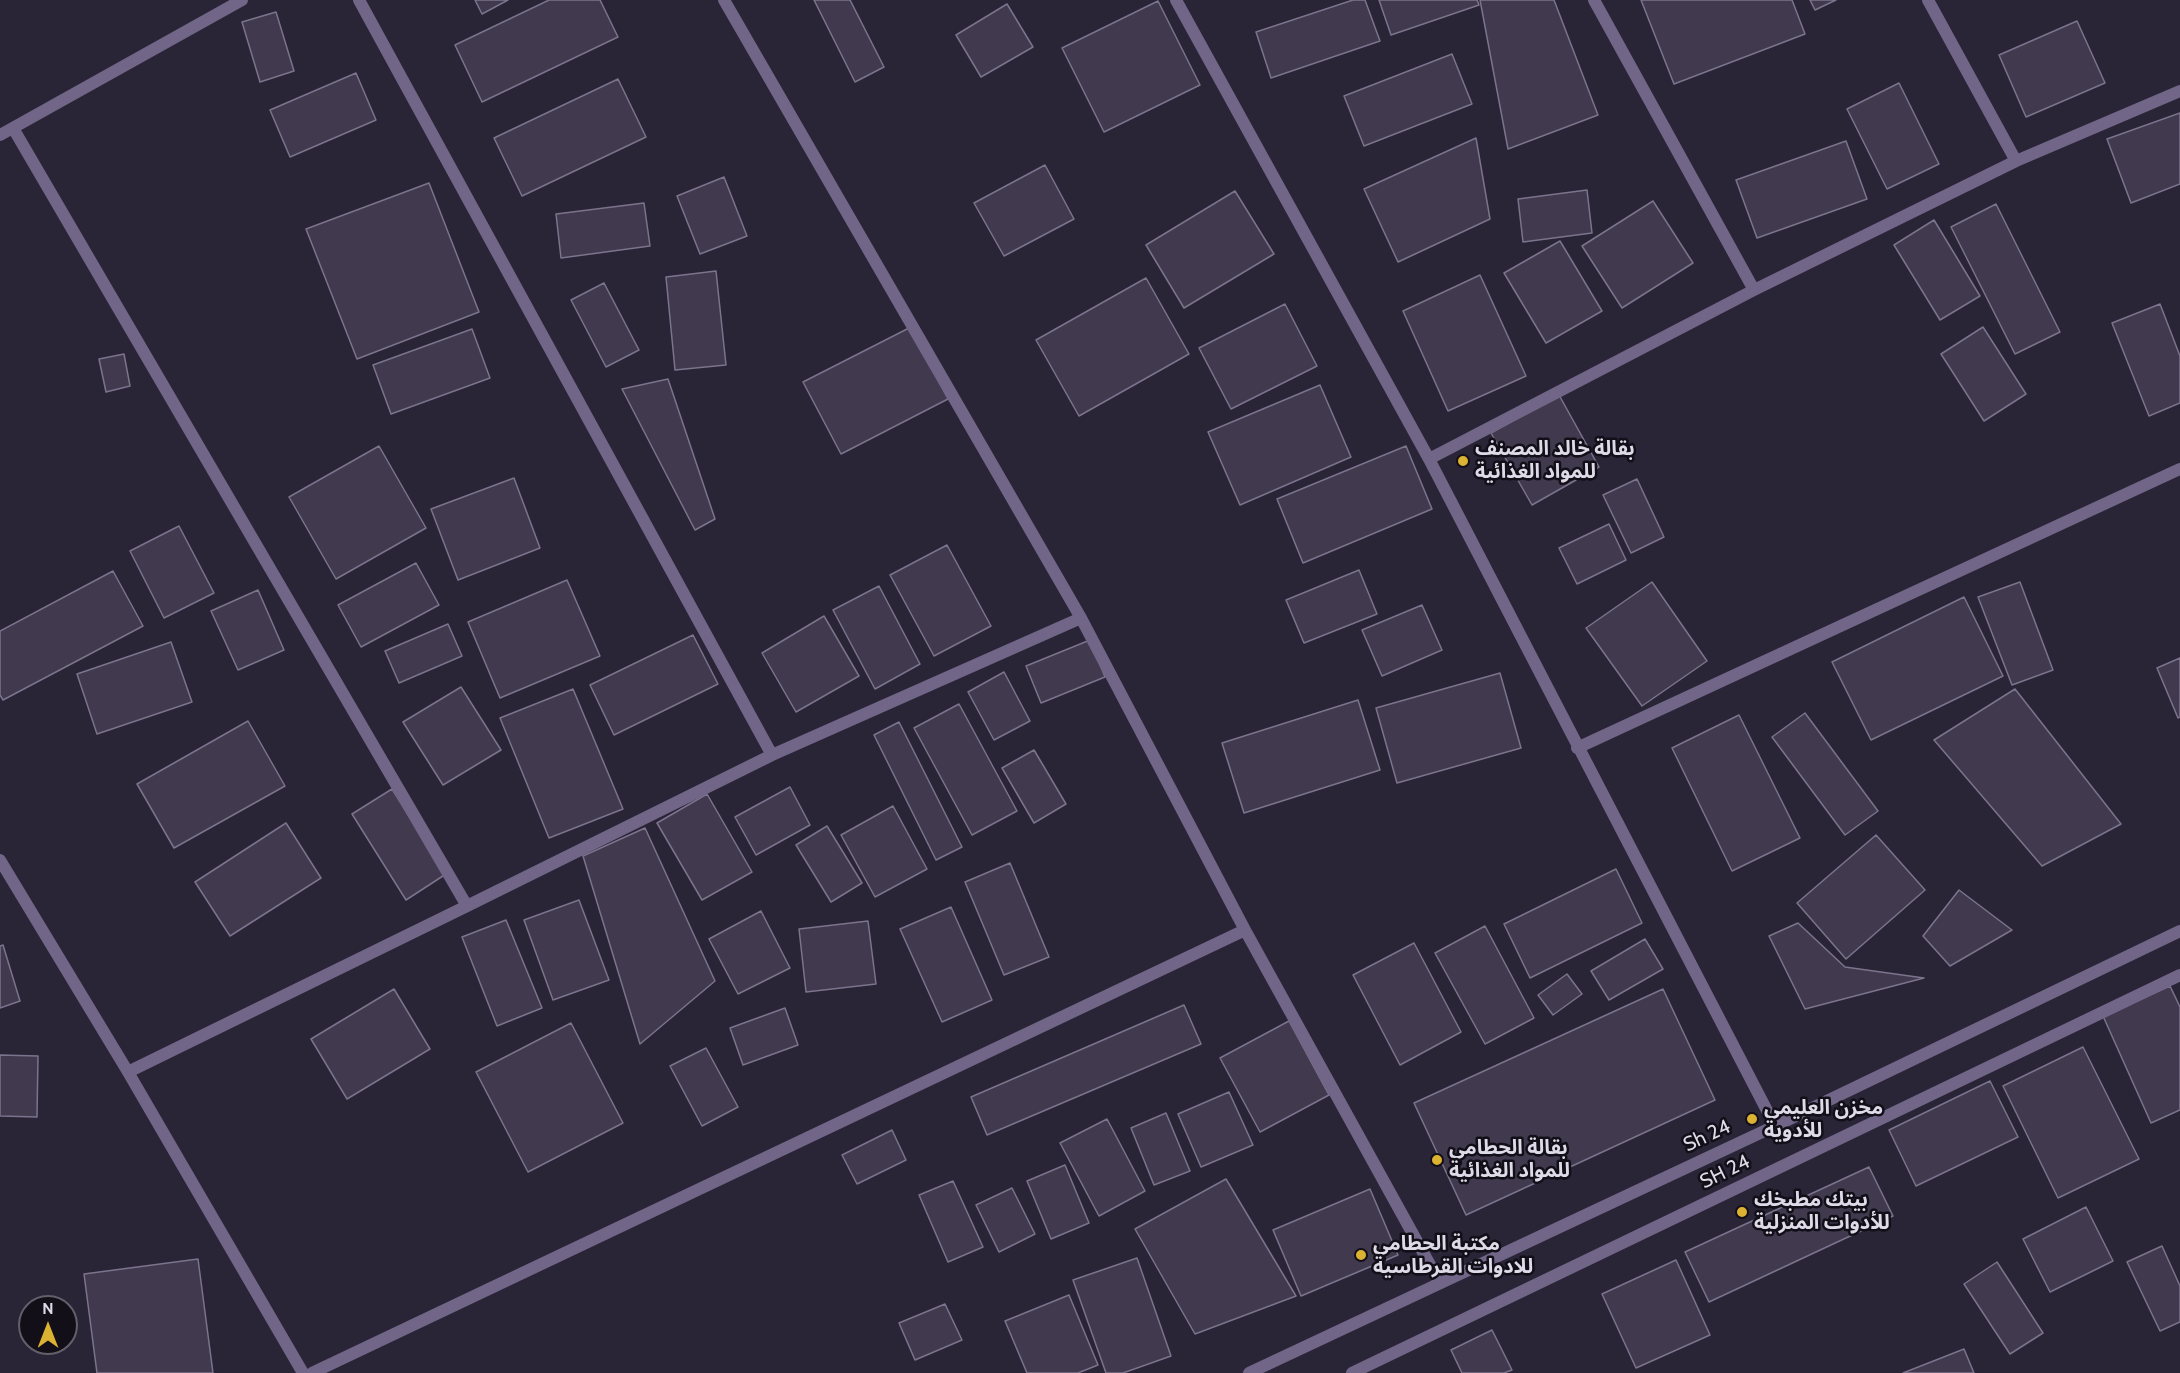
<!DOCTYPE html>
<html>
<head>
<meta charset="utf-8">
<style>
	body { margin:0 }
	#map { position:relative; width:2180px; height:1373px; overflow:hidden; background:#2a2437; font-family:Cabin,sans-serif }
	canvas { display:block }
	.north { position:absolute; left:18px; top:1295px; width:60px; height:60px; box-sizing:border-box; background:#120f18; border:2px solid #64606b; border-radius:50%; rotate:0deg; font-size:16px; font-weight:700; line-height:24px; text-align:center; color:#dedae7 }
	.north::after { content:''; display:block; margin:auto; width:21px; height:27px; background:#dcb233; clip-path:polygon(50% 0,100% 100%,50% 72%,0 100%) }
</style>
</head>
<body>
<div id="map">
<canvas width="2180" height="1373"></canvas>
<div class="north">N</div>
</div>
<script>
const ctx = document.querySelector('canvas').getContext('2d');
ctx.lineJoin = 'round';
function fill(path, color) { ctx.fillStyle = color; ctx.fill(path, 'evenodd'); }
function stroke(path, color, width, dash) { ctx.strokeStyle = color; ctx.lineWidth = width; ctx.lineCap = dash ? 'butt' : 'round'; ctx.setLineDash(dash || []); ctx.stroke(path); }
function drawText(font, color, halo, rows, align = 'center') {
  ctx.font = font + ' Cabin,"Noto Sans Arabic",sans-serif'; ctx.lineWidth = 5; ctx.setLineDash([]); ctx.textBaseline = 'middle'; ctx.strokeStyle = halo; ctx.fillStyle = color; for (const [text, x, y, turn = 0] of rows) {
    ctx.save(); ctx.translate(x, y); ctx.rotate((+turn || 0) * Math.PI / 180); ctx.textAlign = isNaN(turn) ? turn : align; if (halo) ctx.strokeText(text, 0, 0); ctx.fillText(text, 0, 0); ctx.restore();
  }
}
const building = new Path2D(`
	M475,0h33l-26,14z
	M549,0h51l18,37 -136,65 -27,-57z
	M814,0h36l34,67 -29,15z
	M1353,0h12l15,41 -109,37 -15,-46z
	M1379,0h98l2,5 -88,30z
	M1480,0h74l44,115 -90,34z
	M1641,0h151l13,34 -131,50z
	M1810,0h26l-21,10z
	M1158,1l42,84 -96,47 -42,-84z
	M1007,4l26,43 -52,30 -25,-42z
	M276,12l18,59 -34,11 -18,-60z
	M2077,21l28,62 -79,34 -27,-62z
	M1452,54l20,50 -108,42 -20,-50z
	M356,73l20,47 -86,37 -20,-47z
	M618,79l28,58 -124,59 -28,-58z
	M1899,83l40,81 -52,25 -40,-80z
	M2180,113v71l-49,19 -24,-64z
	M1476,138l14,81 -92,43 -34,-73z
	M1846,141l21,58 -110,39 -21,-58z
	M1045,165l29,54 -70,37 -30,-53z
	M724,177l23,59 -47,18 -23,-58z
	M429,183l50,129 -122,47 -51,-130z
	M1587,190l5,43 -69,9 -5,-43z
	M1235,191l39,63 -90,54 -38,-63z
	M1653,201l40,62 -71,45 -40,-62z
	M644,203l6,43 -89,12 -5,-44z
	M1996,204l64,128 -45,22 -64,-127z
	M1934,220l46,76 -40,24 -46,-75z
	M1560,241l42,70 -56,32 -42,-70z
	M716,271l10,94 -51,5 -9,-93z
	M1480,275l46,101 -78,35 -45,-100z
	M1146,278l43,76 -110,62 -43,-76z
	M604,283l35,67 -33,17 -35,-67z
	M1285,304l32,62 -86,43 -32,-61z
	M2160,304l20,52v47l-31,13 -37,-93z
	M911,327l37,72 -107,55 -38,-72z
	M1983,327l43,67 -42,27 -43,-67z
	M472,329l18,49 -99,36 -18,-49z
	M124,354l6,32 -24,6 -7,-33z
	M668,379l47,140 -20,11 -73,-141z
	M1320,385l31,72 -111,48 -32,-73z
	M1559,395l40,72 -67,38 -41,-72z
	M379,446l47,82 -90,51 -47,-82z
	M1406,446l26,63 -129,54 -26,-64z
	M514,478l26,70 -82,32 -27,-71z
	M1637,479l27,58 -33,16 -28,-58z
	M1609,524l17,36 -49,24 -18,-36z
	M179,526l35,67 -50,25 -34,-67z
	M947,545l44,81 -57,30 -44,-81z
	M416,563l23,42 -78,42 -23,-42z
	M1359,570l18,44 -73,29 -18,-43z
	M113,571l30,55 -140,74 -3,-5v-64z
	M567,580l33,76 -100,42 -32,-76z
	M1652,582l55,79 -65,45 -56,-78z
	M2020,582l33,88 -41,15 -34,-88z
	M879,586l41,78 -45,25 -42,-79z
	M258,590l26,60 -46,20 -27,-59z
	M1964,597l39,79 -132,64 -39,-78z
	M1422,605l20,45 -60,26 -20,-46z
	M824,616l35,60 -63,36 -34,-59z
	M448,624l14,32 -63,27 -14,-32z
	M693,635l25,49 -104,51 -24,-50z
	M1090,640l15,37 -64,26 -15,-37z
	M171,642l21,60 -95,32 -20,-60z
	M2180,658v59l-2,1 -21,-50z
	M1004,672l26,49 -36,19 -26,-48z
	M1500,673l21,75 -124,35 -21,-75z
	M461,687l40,63 -58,35 -40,-63z
	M573,689l50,120 -74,29 -49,-120z
	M2015,689l106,135 -79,42 -108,-126z
	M1358,700l22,70 -136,43 -22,-70z
	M959,704l58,107 -45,24 -58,-107z
	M1805,713l73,98 -33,24 -73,-98z
	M1739,715l61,123 -68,33 -60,-123z
	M248,721l37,65 -111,62 -37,-64z
	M899,722l63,125 -26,13 -62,-125z
	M1034,750l32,54 -32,19 -32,-55z
	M790,787l20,38 -54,30 -21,-38z
	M392,789l54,85 -40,26 -54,-86z
	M707,794l45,78 -50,28 -45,-77z
	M893,806l34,63 -52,28 -34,-62z
	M286,823l35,55 -91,58 -35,-54z
	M827,826l35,57 -31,19 -35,-57z
	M645,828l70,153 -75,63 -57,-188z
	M1876,835l49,55 -79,69 -49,-56z
	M1010,863l39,94 -45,18 -39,-93z
	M1616,869l26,54 -112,55 -26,-54z
	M1959,890l53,40 -62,36 -27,-30z
	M579,900l30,80 -56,20 -29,-80z
	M951,907l41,93 -50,22 -42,-93z
	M761,911l29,57 -52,26 -29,-55z
	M506,920l36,88 -45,18 -35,-89z
	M868,921l8,63 -70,8 -7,-63z
	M1798,923l47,44 79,11 -119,31 -36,-73z
	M1485,926l49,92 -49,26 -50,-91z
	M1645,939l18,30 -54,31 -18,-29z
	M1414,943l47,89 -61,33 -47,-90z
	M3,945l17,56 -20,7v-62z
	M1567,974l15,20 -29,21 -15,-20z
	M2170,986l10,21v103l-29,13 -48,-107z
	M394,989l36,60 -83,50 -36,-60z
	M1663,989l52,111 -249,115 -52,-112z
	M1184,1005l17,39 -214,91 -16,-38z
	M785,1008l13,37 -55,20 -13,-37z
	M1289,1021l40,74 -69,37 -40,-74z
	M571,1023l52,100 -95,49 -52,-100z
	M2083,1047l56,112 -81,39 -55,-112z
	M706,1048l32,59 -36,19 -32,-60z
	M0,1055l38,1 -1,61 -37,-1z
	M1990,1081l28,56 -102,49 -27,-56z
	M1229,1092l24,53 -52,22 -23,-53z
	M1166,1113l24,58 -36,14 -23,-57z
	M1107,1119l38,72 -46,25 -39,-73z
	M892,1130l14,30 -49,24 -15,-29z
	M1065,1165l24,58 -38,16 -24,-58z
	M1869,1167l24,49 -184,86 -24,-50z
	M1226,1179l70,117 -101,38 -60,-105z
	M953,1181l30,66 -35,15 -29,-67z
	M1012,1188l23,46 -36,18 -23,-47z
	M1370,1189l28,66 -97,41 -28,-66z
	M2086,1207l27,54 -63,31 -27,-53z
	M2162,1246l18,40v36l-20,9 -33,-69z
	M1137,1258l34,98 -48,17h-17l-33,-93z
	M198,1259l15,114h-116l-13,-99z
	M1676,1260l34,75 -74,33 -34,-74z
	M1997,1262l46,71 -33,21 -46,-70z
	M1069,1295l29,70 -20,8h-51l-22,-52z
	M945,1304l17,36 -47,20 -16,-37z
	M1492,1330l20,40 -8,3h-42l-11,-23z
	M1964,1349l10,24h-71z`);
fill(building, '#413a4f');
stroke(building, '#7c748c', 1.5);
stroke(new Path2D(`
	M359,0l413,755
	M724,0l357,618 164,312 195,353
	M1176,0l253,459 346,667
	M1594,0l160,290
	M1928,0l88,161
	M13,128l454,778
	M0,135l242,-135
	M1429,459l325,-169 262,-129 164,-70
	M1577,748l603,-279
	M0,860l128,212 175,301
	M128,1072l339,-166 305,-151 309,-137
	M312,1373l933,-443`), '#716687', 12);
stroke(new Path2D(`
	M1249,1373l526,-247 405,-195
	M1352,1373l828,-398`), '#716687', 12);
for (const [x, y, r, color] of [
	[1463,461,6,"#dcb233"],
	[1752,1119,6,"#dcb233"],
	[1437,1160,6,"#dcb233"],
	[1742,1212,6,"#dcb233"],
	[1361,1255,6,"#dcb233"]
]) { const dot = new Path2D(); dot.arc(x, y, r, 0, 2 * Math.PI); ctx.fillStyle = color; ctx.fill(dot); stroke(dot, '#120f18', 2); }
drawText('bold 20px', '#dedae7', '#120f18', [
	["بقالة خالد المصنف",1475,449],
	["للمواد الغذائية",1475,472],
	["مخزن العليمي",1764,1108],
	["للأدوية",1764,1131],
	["بقالة الحطامي",1449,1148],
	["للمواد الغذائية",1449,1171],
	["بيتك مطبخك",1754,1200],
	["للأدوات المنزلية",1754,1223],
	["مكتبة الحطامي",1373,1244],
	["للادوات القرطاسية",1373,1267]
], 'left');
drawText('20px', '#dedae7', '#120f18', [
	["Sh 24",1707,1136,-25],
	["SH 24",1725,1172,-26]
]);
</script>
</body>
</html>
